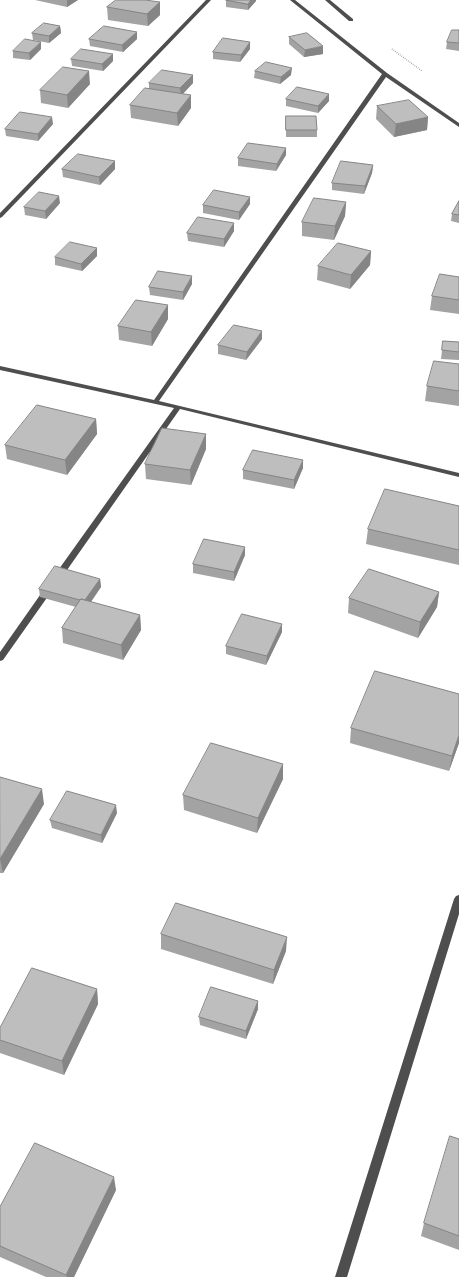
<!DOCTYPE html>
<html>
<head>
<meta charset="utf-8">
<style>
	body { margin:0 }
	canvas { display:block; background:#fff }
</style>
</head>
<body>
<canvas width="459" height="1277"></canvas>
<script>
const ctx = document.querySelector('canvas').getContext('2d');
ctx.lineJoin = 'round';
function stroke(path, color, width, dash) { ctx.strokeStyle = color; ctx.lineWidth = width; ctx.lineCap = dash ? 'butt' : 'round'; ctx.setLineDash(dash || []); ctx.stroke(path); }
function fill(path, color) { ctx.fillStyle = color; ctx.fill(path, 'evenodd'); }
stroke(new Path2D(`
	M392,49l30,22`), '#707070', 1.5, [0.5, 1.5]);
fill(new Path2D(`
	M206,0h5l-209,217 -2,1v-5z
	M290,0h5l92,73 72,50v4l-73,-50 -227,324 300,72v4l-279,-68 -120,171h-6l-1,-2 1,-2 120,-168 -174,-38v-4l154,34 228,-326z
	M325,0h5l23,19v2h-4z
	M48,587l4,3 -1,2 -48,68 -3,1v-9l45,-64z
	M459,895v19l-112,363h-12l119,-378 2,-3z`), '#4e4e4e');
fill(new Path2D(`
	M35,0h43l-11,7z
	M226,0h30v1l-8,9 -22,-3z
	M160,2v13l-12,11 -40,-6 -1,-13z
	M60,26l1,7 -12,10 -16,-3 -1,-7z
	M459,30v21l-13,-2 1,-7z
	M137,32v7l-14,13 -33,-6 -1,-7z
	M289,37l34,17 -19,3 -15,-13z
	M250,42v7l-10,13 -27,-3v-7z
	M41,49l-11,11 -17,-2v-7z
	M113,54v7l-10,10 -31,-5 -1,-7z
	M255,71l36,4 -11,9 -26,-6z
	M149,83h44l-11,11 9,14 -13,18 -47,-8 -1,-13 19,-16z
	M90,84l-22,24 -27,-5 -1,-13z
	M329,94v7l-11,12 -32,-7v-7z
	M377,106l51,11 -1,13 -33,7 -18,-18z
	M286,116l31,14v7h-31z
	M53,124l-15,17 -32,-5 -1,-7z
	M286,148v7l-10,16 -38,-5v-8z
	M373,165l-1,8 -8,21 -32,-4v-7z
	M62,169h53l-15,16 -37,-8z
	M250,197v7l-11,16 -36,-7v-8z
	M459,201v22l-8,-2 1,-7z
	M346,202l-1,14 -11,24 -32,-4v-14z
	M60,203l-14,16 -21,-4 -1,-8z
	M234,223v8l-10,16 -36,-6 -1,-8z
	M371,251l-1,14 -20,24 -33,-9 1,-14z
	M97,256l-15,15 -27,-6v-8z
	M459,277v37l-29,-4 2,-14z
	M192,284l-9,16 -33,-5 -1,-8z
	M168,305v14l-16,27 -33,-6 -1,-14z
	M262,339l-16,21 -28,-6v-9z
	M443,341l16,1v18l-18,-1z
	M459,364v42l-34,-5 2,-15z
	M96,419l1,15 -30,41 -60,-16 -2,-14z
	M206,434v15l-15,36 -45,-6 -1,-15z
	M303,468l-9,21 -51,-10v-9z
	M459,506v59l-93,-21 2,-15z
	M245,555l-11,26 -41,-8v-9z
	M100,579l1,8 -10,15 49,13 1,15 -18,30 -60,-17 -1,-15 14,-21 -36,-10 -1,-8z
	M439,592l-2,15 -19,31 -70,-25 1,-15z
	M282,632l-16,33 -40,-11v-8z
	M459,694v49l-10,28 -99,-28 1,-15z
	M283,764v15l-26,54 -73,-23 -1,-15z
	M0,777l44,27 -41,69h-3z
	M117,813l-15,30 -50,-15 -2,-8z
	M161,934l125,17 -13,33 -112,-35z
	M97,989l1,15 -34,71 -64,-22v-25z
	M258,1001v8l-12,30 -46,-14 -1,-8z
	M459,1139v111l-38,-14 3,-13z
	M116,1190l-42,87h-28l-46,-20v-50z`), '#a3a3a3');
fill(new Path2D(`
	M67,0h11l-11,7z
	M251,0h5v1l-8,9v-6z
	M160,2v13l-12,11 -1,-12z
	M60,26l1,7 -12,10v-7z
	M137,32v7l-14,13 -1,-7z
	M41,42v7l-11,11 -1,-7z
	M250,42v7l-10,13 1,-7z
	M323,46v8l-19,3 1,-7z
	M113,54v7l-10,10 -1,-7z
	M292,68l-1,7 -11,9 1,-7z
	M89,71l1,13 -22,24 -1,-13z
	M193,75v8l-12,13 -1,-8z
	M329,94v7l-11,12v-7z
	M191,95v13l-13,18 -1,-13z
	M52,117l1,7 -15,17v-7z
	M428,117l-1,13 -33,7 2,-13z
	M286,148v7l-10,16 1,-7z
	M115,161v8l-15,16 -1,-8z
	M373,165l-1,8 -8,21 1,-8z
	M59,196l1,7 -14,16 -1,-8z
	M250,197v7l-11,16v-8z
	M346,202l-1,14 -11,24 1,-14z
	M234,223v8l-10,16v-8z
	M97,248v8l-15,15 -1,-7z
	M371,251l-1,14 -20,24 1,-14z
	M192,276v8l-9,16v-8z
	M168,305v14l-16,27 -1,-14z
	M262,331v8l-16,21 1,-8z
	M96,419l1,15 -30,41 -2,-15z
	M206,434v15l-15,36 -1,-15z
	M303,460v8l-9,21v-9z
	M245,547v8l-11,26v-9z
	M100,579l1,8 -16,23 -1,-9z
	M439,592l-2,15 -19,31 2,-16z
	M140,615l1,15 -18,30 -2,-15z
	M282,624v8l-16,33 1,-9z
	M459,735v8l-10,28 3,-15z
	M283,764v15l-26,54 1,-15z
	M42,789l2,15 -41,69 -3,-14z
	M116,805l1,8 -15,30 -1,-8z
	M287,937l-1,14 -13,33 1,-14z
	M97,989l1,15 -34,71 -2,-14z
	M258,1001v8l-12,30v-8z
	M114,1177l2,13 -42,87h-7l-1,-2z`), '#858585');
const building = new Path2D(`
	M116,0h29l15,2 -13,12 -40,-7z
	M226,0h25l-3,4z
	M44,23l16,3 -11,10 -17,-3z
	M104,26l33,6 -15,13 -33,-6z
	M452,30h7v13l-12,-1z
	M307,33l16,13 -18,4 -16,-13z
	M223,38l27,4 -9,13 -28,-3z
	M25,39l16,3 -12,11 -16,-2z
	M81,49l32,5 -11,10 -31,-5z
	M266,62l26,6 -11,9 -26,-6z
	M63,67l26,4 -22,24 -27,-5z
	M162,70l31,5 -13,13 -31,-5z
	M297,87l32,7 -11,12 -32,-7z
	M145,88l46,7 -14,18 -47,-8z
	M409,100l19,17 -32,7 -19,-18z
	M20,112l32,5 -14,17 -33,-5z
	M286,116h30l1,14h-31z
	M248,143l38,5 -9,16 -39,-6z
	M78,154l37,7 -16,16 -37,-8z
	M341,161l32,4 -8,21 -33,-3z
	M214,190l36,7 -11,15 -36,-7z
	M39,192l20,4 -14,15 -21,-4z
	M314,198l32,4 -11,24 -33,-4z
	M459,201v14l-7,-1z
	M198,217l36,6 -10,16 -37,-6z
	M70,242l27,6 -16,16 -26,-7z
	M338,243l33,8 -20,24 -33,-9z
	M158,271l34,5 -9,16 -34,-5z
	M440,274l19,3v23l-27,-4z
	M136,300l32,5 -17,27 -33,-6z
	M234,325l28,6 -15,21 -29,-7z
	M443,341l16,1v10l-17,-2z
	M434,361l25,3v27l-32,-5z
	M37,405l59,14 -31,41 -60,-15z
	M162,428l44,6 -16,36 -45,-6z
	M253,450l50,10 -9,20 -51,-10z
	M385,489l74,17v44l-91,-21z
	M204,539l41,8 -11,25 -41,-8z
	M55,566l45,13 -15,21 -4,-1 -1,1 -41,-11z
	M369,569l70,23 -19,30 -71,-24z
	M81,599l59,16 -19,30 -59,-17z
	M242,614l40,10 -15,32 -41,-10z
	M375,671l84,23v41l-7,21 -101,-28z
	M211,743l72,21 -25,54 -75,-23z
	M0,777l42,12 -42,70z
	M67,791l49,14 -15,30 -51,-15z
	M176,903l111,34 -13,33 -113,-36z
	M32,968l65,21 -35,72 -62,-21v-12z
	M211,987l47,14 -12,30 -47,-14z
	M450,1136l9,3v97l-35,-13z
	M35,1143l79,34 -48,98 -66,-29v-39z`);
fill(building, '#bebebe');
stroke(building, '#858585', 1);
</script>
</body>
</html>
